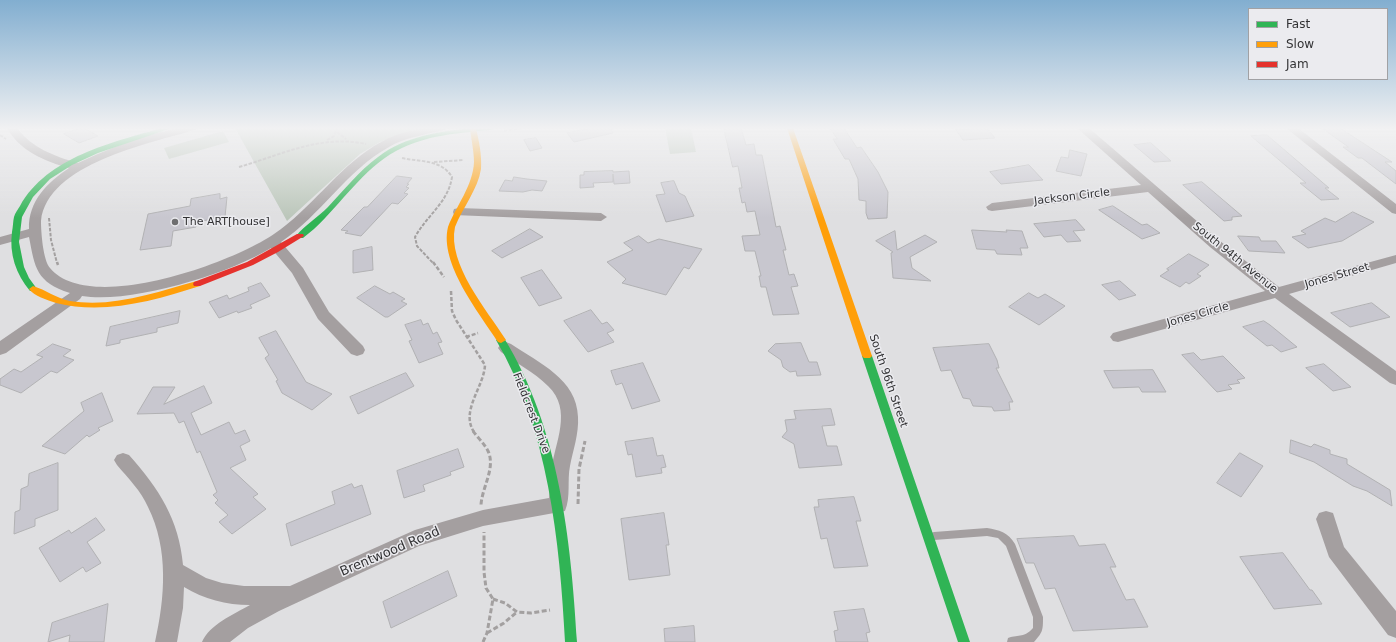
<!DOCTYPE html>
<html>
<head>
<meta charset="utf-8">
<style>
	body { margin:0 }
	#map { position:relative; width:1396px; height:642px; overflow:hidden; background:#dfdfe1; font-family:"DejaVu Sans",sans-serif }
	canvas { display:block }
	.legend { position:absolute; left:1248px; top:8px; width:140px; height:72px; box-sizing:border-box; background:#ebebef; border:1px solid #a1a1a4; margin:0; padding:5px 7px; list-style:none; font-size:12px; color:#323234 }
	.legend li { display:flex; align-items:center; gap:8px; height:20px }
	.legend b { width:20px; border:1px solid #a1a1a4 }
</style>
</head>
<body>
<div id="map">
<canvas width="1396" height="642"></canvas>
<ul class="legend">
<li><b style="height:5px;background:#30b455"></b>Fast</li>
<li><b style="height:5px;background:#ff9f0a"></b>Slow</li>
<li><b style="height:5px;background:#e5322d"></b>Jam</li>
</ul>
</div>
<script>
const ctx = document.querySelector('canvas').getContext('2d');
ctx.lineJoin = 'round';
function fill(path, color) { ctx.fillStyle = color; ctx.fill(path, 'evenodd'); }
function stroke(path, color, width, dash) { ctx.strokeStyle = color; ctx.lineWidth = width; ctx.lineCap = dash ? 'butt' : 'round'; ctx.setLineDash(dash || []); ctx.stroke(path); }
function drawText(font, color, halo, rows, align = 'center') {
  ctx.font = font + ' "DejaVu Sans",sans-serif'; ctx.lineWidth = 3; ctx.setLineDash([]); ctx.textBaseline = 'middle'; ctx.strokeStyle = halo; ctx.fillStyle = color; for (const [text, x, y, turn = 0] of rows) {
    ctx.save(); ctx.translate(x, y); ctx.rotate((+turn || 0) * Math.PI / 180); ctx.textAlign = isNaN(turn) ? turn : align; if (halo) ctx.strokeText(text, 0, 0); ctx.fillText(text, 0, 0); ctx.restore();
  }
}
fill(new Path2D(`
	M235,128h185l-40,14 -20,12 -73,67z
	M665,128h26l5,24 -26,2z
	M223,131l6,11 -60,17 -5,-11z`), '#bbc6ba');
const building = new Path2D(`
	M81,128h3l14,8 -19,7 -15,-9z
	M593,128h18l2,5 -39,9 -7,-9z
	M724,128h17l5,17 8,-1 2,11h6l14,72 4,-1 6,24h-3l6,25 5,-1 4,12 -7,1 8,27 -26,1 -7,-28h-5l-2,-11h2l-6,-25h-10l-3,-15 18,-1 -5,-24 -8,1 -2,-10 -3,1 -3,-15h3l-4,-22 -5,1z
	M830,128h14l13,20 4,-1 17,25 10,20 -1,26 -19,1 -2,-6v-12l-7,-1 -1,-21 -9,-20h-4l-12,-20h4z
	M987,128l8,10 -32,2 -7,-10z
	M1322,128h18l52,34h-7l11,9v13l-34,-26h-4l-15,-11h5z
	M1267,135l62,53h-4l14,11 -18,1 -21,-17h6l-55,-47z
	M536,138l6,10 -12,3 -6,-11z
	M1151,143l20,18 -17,1 -20,-17z
	M1070,150l17,4 -6,22 -25,-5 5,-14 7,1z
	M1029,165l14,15 -42,4 -11,-12z
	M613,171v1l16,-1 1,12 -16,1 -1,-10v8l-20,1 1,4 -14,1v-13h4v-3z
	M397,176l15,2 -5,6h2l-3,3 3,1 -5,5 4,1 -10,10 -6,-1 -31,33 -16,-3 3,-2 -7,-1 23,-23h3z
	M514,177l13,2 20,2 -5,10 -10,-1 -9,2 -24,-1 6,-11 7,1z
	M674,181l5,12 6,3 9,20 -28,6 -10,-27 9,-1 -4,-11z
	M1202,182l40,34 -10,1v3l-8,1 -41,-36z
	M220,194v5l7,-2 -2,20 -29,5v5l-23,4 -2,15 -31,4 8,-36 42,-8 1,-7z
	M1113,206l29,19 5,-1 13,9 -18,6 -43,-29z
	M1353,212l21,10 -32,19 -34,7 -16,-11 14,-3 -5,-3 24,-13 10,4z
	M1076,220l9,10 -12,1 8,10 -14,1 -6,-7 -17,2 -10,-13z
	M530,229l13,8 -41,21 -10,-7z
	M972,230l35,2 -1,-2 16,1 6,17h-8l2,7 -25,-1 -2,-4 -18,-1z
	M895,231l2,19 28,-15 12,7 -27,15 2,11 19,13 -38,-3 -2,-25 2,-1 -17,-11z
	M639,236l9,7 11,-4 43,10 -13,20 -5,-2 -18,28 -44,-12 4,-4 -19,-17 26,-12 -9,-7z
	M1238,236l21,1 2,4h15l9,12 -36,-2z
	M372,247l1,23 -20,3v-22z
	M1189,254l20,11 -12,9 4,2 -12,8 -3,-2 -6,5 -20,-11 9,-6 -2,-1z
	M542,270l20,28 -23,8 -18,-28z
	M1120,281l16,14 -17,5 -17,-15z
	M261,283l9,13 -20,9 2,3 -14,5 -1,-2 -18,7 -10,-16 18,-7 2,4 20,-8 -1,-3z
	M375,286l15,8 3,-2 12,7 -4,2 6,3 -19,13h-3l-28,-19z
	M1029,293l9,5 7,-4 20,12 -26,19 -30,-18z
	M1372,303l18,14 -40,10 -19,-14z
	M591,310l11,14 5,-2 7,8 -7,3 7,9 -26,10 -24,-31z
	M180,311l-2,12 -21,5v4l-37,8v3l-14,3 4,-19z
	M421,320l2,5 5,-2 5,11 4,-2 5,10 -4,1 5,11 -24,9 -10,-22 3,-1 -7,-15z
	M1264,321l6,4 27,22 -16,5 -9,-7 -5,1 -24,-19z
	M276,331l30,51 26,12 -20,16 -30,-17 -6,-12 2,-1 -13,-22 4,-3 -10,-17z
	M801,343l8,19h8l4,13 -24,1 -1,-5 -6,1 -7,-5 -2,-7 -13,-9 7,-7z
	M53,344l18,6 -8,6 11,4 -17,13 -6,-2 -30,22 -21,-8v-6l14,-10 7,3 22,-15 -6,-2z
	M989,344l8,16 2,8h-3l17,34h-4l1,8 -16,1 -2,-4 -19,-1 -3,-7 -7,-1 -12,-28 -10,1 -8,-23z
	M1194,353l7,7 22,-4 22,22 -8,2 3,3 -12,2 4,4 -15,3 -35,-37z
	M643,363l17,38 -28,8 -10,-26 -6,2 -5,-14z
	M1324,364l27,23 -18,4 -27,-23z
	M1153,370l13,22h-24l-3,-5 -26,1 -9,-17z
	M406,373l8,13 -56,28 -8,-17z
	M204,386l8,17 -21,10 10,22 28,-13 6,12 10,-4 5,11 -10,5 6,14 -16,8 28,26 -5,3 13,12 -34,25 -13,-12 9,-7 -13,-12 3,-3 -5,-5 4,-3 -17,-41 -3,2 -13,-32 -5,2 -5,-10 -37,1 16,-27h22l-11,17z
	M102,393l11,28 -15,7 2,2 -11,7 -2,-2 -22,19 -23,-8 42,-35 -3,-8z
	M831,409l4,16 -13,1 5,20h10l5,19 -43,3 -5,-24 -12,-7 5,-6 -2,-11 11,-1 -2,-8z
	M653,438l4,18 6,-1 3,12 -5,1 1,5 -26,4 -4,-23 -4,1 -3,-13z
	M1291,440l20,7 3,-3 16,6v4l17,5v5l43,26 2,16 -25,-15 -14,-5 -39,-24 -24,-9z
	M458,449l6,18 -14,5 1,3 -28,10 2,6 -21,7 -7,-27z
	M1240,453l23,13 -22,31 -24,-14z
	M58,463v47l-23,9v7l-21,8 1,-22 5,-2 1,-21 7,-3 1,-12z
	M352,484l2,4 8,-3 9,29 -80,32 -5,-22 49,-20 -3,-12z
	M854,497l7,24h-5l12,45 -34,2 -7,-30 -6,1 -7,-32h5l-1,-7z
	M664,513l5,32h-3l4,30 -41,5 -8,-61z
	M96,518l9,12 -18,12 14,21 -15,9 -3,-5 -23,15 -21,-34 30,-18 2,3z
	M1074,536l5,10 26,-2 11,23h-6l16,33 8,-1 14,28 -75,4 -18,-43 -10,1 -11,-26h-8l-9,-24z
	M1283,553l27,37h2l10,14 -48,5 -34,-52z
	M448,571l9,25 -66,32 -8,-26z
	M108,604l-4,38h-35l1,-7 -22,7 4,-19z
	M864,609l6,23 -4,1 2,9h-32l-2,-11 4,-1 -4,-18z
	M694,626l1,16h-30l-1,-13z`);
fill(building, '#c8c7cf');
stroke(building, '#b1b1b3', 1);
stroke(new Path2D(`
	M504,131l17,-3
	M337,132l9,7
	M0,135l6,4
	M327,140l7,-4 3,-8
	M402,158c18,4 39,1 50,19 -4,26 -25,38 -37,60l2,9 16,17
	M434,162l30,-2
	M239,167c42,-12 82,-33 127,-23
	M49,218l2,22 6,23`), '#a3a0a0', 2, [3.5, 1.5]);
stroke(new Path2D(`
	M57,262l1,3
	M433,262l11,15
	M451,291l1,20 4,9 29,45c-1,22 -25,46 -11,67
	M466,337l12,-4`), '#a3a0a0', 2.5, [4, 2]);
stroke(new Path2D(`
	M473,431c4,6 11,12 15,20 8,17 -6,36 -7,54
	M578,504l1,-35 6,-28
	M493,599l12,4 12,9 14,1 19,-3
	M487,633l17,-10 13,-11
	M483,642l4,-9 6,-34 -7,-11 -2,-16v-40`), '#a3a0a0', 3, [5, 2.5]);
fill(new Path2D(`
	M987,528c12,2 21,4 28,16l28,73c0,13 0,15 -9,25h-27l1,-4c12,-4 16,0 25,-10v-11l-27,-71 -8,-8 -11,-2 -53,4 -3,-1 -2,-3 2,-3 3,-1z`), '#a49fa0');
fill(new Path2D(`
	M7,128h10c15,20 37,28 61,35 30,-14 86,-38 119,-35l-2,2c-45,13 -148,34 -154,91 0,11 2,39 9,47 39,47 182,-5 224,-34 37,-25 62,-64 100,-88 21,-13 46,-20 72,-18l-2,2c-19,5 -38,7 -55,17 -43,24 -68,68 -108,95l22,26 26,44 34,34 2,4 -2,4 -6,2 -6,-2 -33,-35 -26,-46 -21,-25c-42,26 -140,56 -189,48l-2,3 -74,54 -6,2v-14l70,-48c-34,-11 -35,-25 -41,-56l-29,8v-8l29,-8c-1,-28 19,-47 40,-61 -25,-7 -49,-17 -62,-40z
	M1077,128h12l131,113 59,46 117,-32v8l-107,31 107,77v14l-6,-2 -115,-85 -157,44 -5,-1 -3,-4 3,-4 152,-42 -55,-44 -62,-55 -156,19 -4,-1 -2,-3 6,-4 149,-18z
	M1286,128h12l98,76v10l-4,-1z
	M459,208l142,5 6,4 -6,4 -147,-6 -1,-3 1,-3z
	M506,342l5,2c28,19 66,35 67,73 1,17 -5,33 -8,49 -3,14 1,31 -5,45l-82,15 -64,20 -140,65 -31,17 -18,14h-28c7,-17 32,-28 48,-37 -24,0 -46,-6 -66,-18l-1,21 -6,34h-22c10,-44 14,-93 -7,-135 -7,-16 -20,-29 -31,-42l-3,-5 3,-5 6,-2 6,2c30,34 50,64 54,110l23,13 16,5 22,3h46l125,-56 68,-20 66,-12c1,-9 1,-18 2,-27 4,-29 22,-61 -3,-85 -14,-14 -32,-23 -47,-34l-3,-4 3,-4z
	M1326,511l7,2 11,34 52,64v27l-8,-3 -59,-78 -13,-38 3,-6z`), '#a49fa0');
fill(new Path2D(`
	M162,128h10l-74,25 -26,12 -22,14 -17,18 -11,20 -3,25 5,25 5,11 8,11 -1,2h-6c-14,-17 -21,-37 -18,-59 1,-5 1,-11 2,-15 1,-4 4,-8 6,-11 27,-49 93,-64 142,-78z
	M474,128h20l-3,2c-32,3 -66,5 -95,21 -33,18 -55,53 -82,78l-11,9h-6l-1,-2c9,-11 22,-19 32,-29 16,-17 31,-36 50,-50 27,-21 63,-26 96,-29z
	M501,337l3,1c55,90 67,201 73,304h-12c-5,-100 -17,-214 -69,-302z
	M867,353l3,1 2,2 98,286h-12l-96,-286 2,-2z`), '#30b455');
fill(new Path2D(`
	M470,128h6c3,13 6,27 5,41 -3,20 -18,38 -26,58 -8,37 32,83 51,113l-5,3 -3,-1c-19,-29 -59,-79 -50,-115 8,-21 25,-41 26,-65 0,-11 -3,-23 -4,-34z
	M787,128h6l79,228 -2,2h-6l-2,-2z
	M197,281l3,1 1,2 -1,2c-47,15 -96,29 -144,17 -9,-3 -22,-7 -27,-14l4,-3c13,4 23,12 37,15 44,7 86,-9 127,-20z`), '#ff9f0a');
fill(new Path2D(`
	M297,234h6l1,2 -26,16 -25,13 -53,21h-6l-1,-2 1,-2 53,-20z`), '#e5322d');
const sky = ctx.createLinearGradient(0, 0, 0, 218);
sky.addColorStop(0, '#82aed0');
sky.addColorStop(0.59, '#f1f1f2');
sky.addColorStop(1, '#f1f1f200');
ctx.fillStyle = sky;
ctx.fillRect(0, 0, 1396, 218);
for (const [x, y, r, color] of [
	[175,222,4,"#6f6f71"]
]) { const dot = new Path2D(); dot.arc(x, y, r, 0, 2 * Math.PI); ctx.fillStyle = color; ctx.fill(dot); stroke(dot, '#ebebef', 1.5); }
drawText('11px', '#323234', '#ebebef', [
	["Jackson Circle",1072,197,-7],
	["South 94th Avenue",1235,258,39],
	["Jones Street",1337,276,-16],
	["Jones Circle",1198,315,-16],
	["South 96th Street",888,381,71],
	["Fieldcrest Drive",531,413,69]
]);
drawText('11px', '#323234', '#ebebef', [
	["The ART[house]",183,222]
], 'left');
drawText('13px', '#323234', '#ebebef', [
	["Brentwood Road",390,552,-23]
]);
</script>
</body>
</html>
